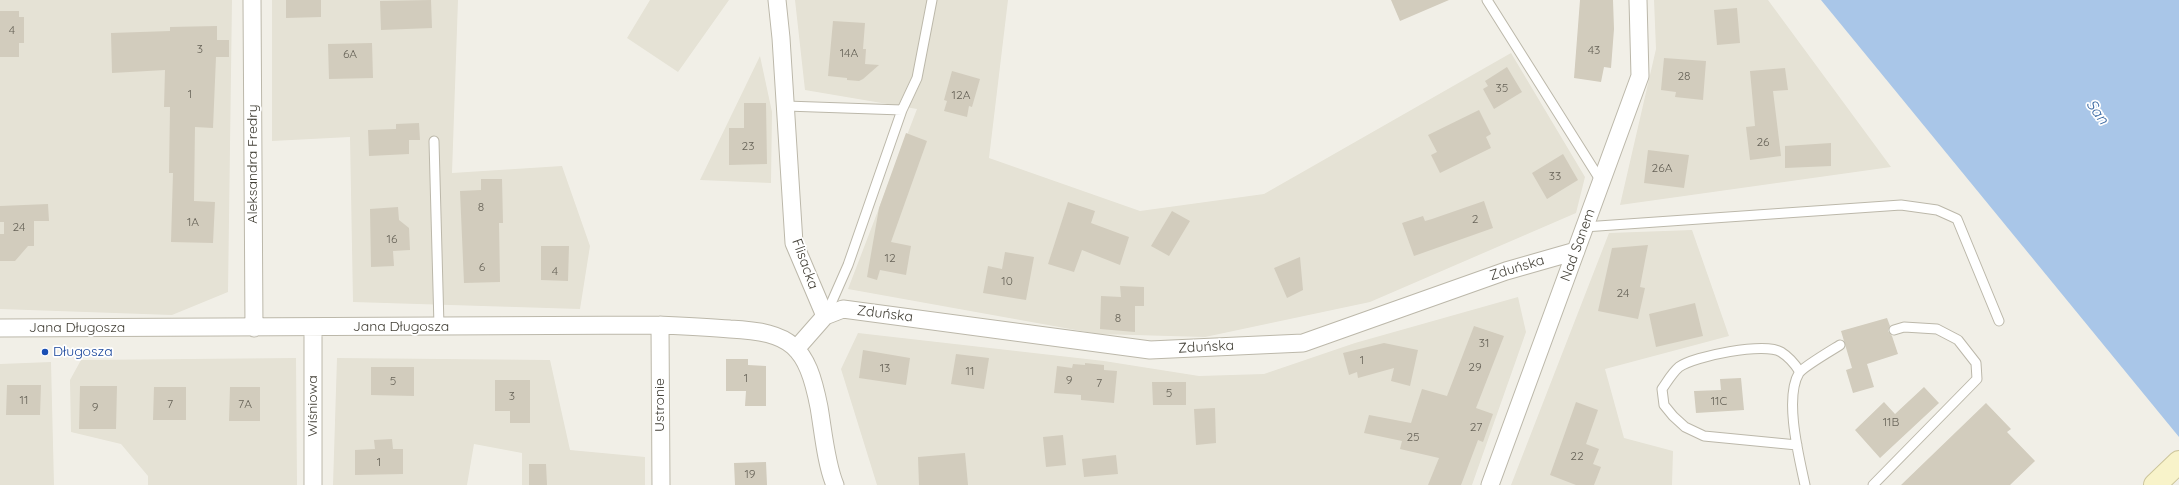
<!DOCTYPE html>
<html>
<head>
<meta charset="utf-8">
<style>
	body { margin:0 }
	canvas { display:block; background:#f1efe7 }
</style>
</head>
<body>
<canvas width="2179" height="485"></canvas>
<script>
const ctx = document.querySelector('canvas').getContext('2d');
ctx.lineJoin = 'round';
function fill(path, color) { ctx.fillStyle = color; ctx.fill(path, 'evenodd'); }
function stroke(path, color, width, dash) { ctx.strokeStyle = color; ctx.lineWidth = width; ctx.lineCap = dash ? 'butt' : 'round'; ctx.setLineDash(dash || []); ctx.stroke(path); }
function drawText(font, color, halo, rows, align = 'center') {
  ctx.font = font + ' Quicksand,sans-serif'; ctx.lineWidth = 3.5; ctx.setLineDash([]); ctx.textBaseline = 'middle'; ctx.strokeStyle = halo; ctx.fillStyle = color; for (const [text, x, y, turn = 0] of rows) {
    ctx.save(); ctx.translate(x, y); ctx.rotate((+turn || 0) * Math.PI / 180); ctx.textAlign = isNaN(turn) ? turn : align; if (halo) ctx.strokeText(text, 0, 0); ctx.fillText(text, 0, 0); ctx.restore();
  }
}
fill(new Path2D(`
	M0,0h232l-4,292 -56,23 -172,-6z
	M272,0h186l-6,173 110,-7 28,80 -10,63 -227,-7 -3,-165 -78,4z
	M650,0h79l-51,72 -51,-34z
	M795,0h213l-19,158 151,53 124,-17 247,-141 74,124 -9,36 -206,89 -165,35 -107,-3 -250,-45 69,-180 -112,-19z
	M1654,0h114l123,167 -271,38 36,-156z
	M760,56l12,56 -1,71 -71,-3z
	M1692,230l37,106 -124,33 19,69 49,13 -1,34h-161l98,-252z
	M1518,297l8,35 -54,153h-595l-36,-116 17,-36 246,28 95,15 65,-2 91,-31z
	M296,358l1,127h-149v-9l-27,-32 -50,-12 -1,-52 11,-20z
	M337,358l213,2 20,90 75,7v28h-123v-32l-48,-9 -7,41h-134z
	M51,362l3,123h-54v-121z`), '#e5e2d5');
fill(new Path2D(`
	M1821,0h358v437z`), '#a9c6e8');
fill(new Path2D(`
	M286,0h35v17l-35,1z
	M431,0l1,28 -51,2 -1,-29z
	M1391,0h58l-49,21z
	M1580,0h33l1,29 -3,39 -7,-1 -3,15 -27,-4z
	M1737,8l3,35 -23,2 -3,-35z
	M0,11h19v6h5v26h-5v14h-19z
	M833,21l32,2 -2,26h3l-1,15 14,1 -16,14 -4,2 -12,-1v-2l-19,-2z
	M217,26v14h12v17h-13l-3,71 -18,-1 -1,74 21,1 -2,41 -42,-1 2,-69h-4l1,-66h-6l1,-37 -53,3 -1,-40 59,-2v-4z
	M372,43l1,35 -44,1 -1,-35z
	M1664,58l42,3 -3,39 -28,-3 1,-5 -15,-2z
	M1507,67l15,25 -28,17 -11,-20 5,-3 -3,-5z
	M1785,68l3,22 -15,1 8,65 -31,4 -4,-33 9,-1 -5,-55z
	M952,71l28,8 -8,28 -3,-1 -2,11 -23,-6 3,-10 -3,-1z
	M744,103h22l1,61 -38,1v-37h15z
	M1479,110l12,24 -5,3 5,11 -51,25 -9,-18 6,-3 -9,-17z
	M419,123l1,17h-11v14l-40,2 -1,-26 28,-1v-5z
	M906,133l21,8 -36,101 20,4 -5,29 -26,-5 -3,10 -10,-3 12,-69z
	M1831,143v23l-46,2v-22z
	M1648,150l41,5 -5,33 -40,-5z
	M1563,154l15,26 -31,19 -15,-26z
	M481,179h21l1,44h-4l1,59 -36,1 -4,-92 21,-1z
	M1484,201l9,27 -79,28 -12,-33 21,-7 2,5 7,-2z
	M1068,202l27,9 -4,12 38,14 -9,28 -38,-15 -8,22 -26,-8z
	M48,204l1,17h-15v25h-6l-13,15h-15v-27h4v-12h-4v-16z
	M398,207l1,13 10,8 1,22 -17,1 1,15 -23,1 -1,-58z
	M1172,211l18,10 -21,35 -18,-10z
	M1648,245l-8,42 5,1 -7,31 -40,-8 14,-63z
	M541,246h28l-1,35 -27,-1z
	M1005,252l29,5 -8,43 -43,-7 5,-27 14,3z
	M1300,257l3,33 -16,8 -13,-30z
	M1120,286l24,1v19h-9v26l-35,-3 1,-33 20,1z
	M1695,303l8,33 -47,11 -7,-33z
	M1887,318l3,8 -2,5 4,5 6,18 -31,10 7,23 -21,6 -7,-23 6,-2 -11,-37z
	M1474,326l30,10 -28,72 17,6 -10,28 -5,-2 -17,45h-33l11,-27 -39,-9 2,-8 -38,-8 5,-18 42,8 11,-34 25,7z
	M1384,343l34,7 -8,36 -19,-5 3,-13 -36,10 -1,-6 -8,3 -6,-22z
	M863,350l47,8 -4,27 -47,-7z
	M956,354l33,4 -5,31 -33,-5z
	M726,359h22v6l18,1v40h-21l1,-15h-20z
	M1085,363l19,2v5l13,1 -3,32 -33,-3v-5l-27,-2 3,-27 15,2 1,-4 12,1z
	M371,367h43v29l-43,-1z
	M1741,378l3,32 -48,3 -2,-22 27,-1 -1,-11z
	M495,380h35v43h-20v-12h-15z
	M1152,382h34v23h-33z
	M7,385h34l-1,30h-34z
	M80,386h37l-1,43h-37z
	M154,387h32v33h-33z
	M230,387h30v34h-31z
	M1924,387l15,16 -59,55 -25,-28 29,-28 11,12z
	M1576,402l22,8 -12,34 13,5 -6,15 8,3 -7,18h-18l-26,-10z
	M1986,403l25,26 -4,3 28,29 -25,24h-109z
	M1215,408l1,35 -20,2 -2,-36z
	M1063,435l3,30 -20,2 -3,-30z
	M392,439l1,10h10v25l-48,1v-25l20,-1 -1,-9z
	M965,453l3,32h-49l-1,-28z
	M1116,455l2,19 -34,3 -2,-18z
	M766,462l1,23h-32l-1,-22z
	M529,464h17l1,21h-18z`), '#d2ccbd');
const service = new Path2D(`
	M1487,0l114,181
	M786,106l116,4
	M434,141l5,185
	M1584,227l317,-22 36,5 20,9 42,102
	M826,315l22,-50 54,-155 15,-32 15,-78
	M1797,445l-93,-9 -19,-9 -12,-11 -9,-11 -2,-16c5,-7 10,-16 17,-22 15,-11 86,-25 102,-15 8,5 14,12 19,20
	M1805,485c-6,-28 -21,-87 -6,-112 4,-6 33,-23 41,-28
	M1873,485l104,-106 -1,-16 -18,-23 -21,-11 -33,-2 -10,3`);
const minor = new Path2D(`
	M252,0l2,328
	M777,0l4,38 13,205 31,73 -29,33
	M825,316l18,-7 307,41 153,-7 203,-72 70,-20
	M660,325l1,160
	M0,328l660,-3c23,1 47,2 70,4 62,3 77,17 89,78 4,23 7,57 16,78
	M313,485v-158
	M1490,485l150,-409 -2,-76`);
const secondary = new Path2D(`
	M2155,485l24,-23`);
stroke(service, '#bcb8aa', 11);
stroke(minor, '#bcb8aa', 19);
stroke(secondary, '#ccc59b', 24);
stroke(service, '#fff', 9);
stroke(minor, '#fff', 17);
stroke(secondary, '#f8f3ca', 22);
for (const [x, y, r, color] of [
	[45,352,4,"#1a4fb4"]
]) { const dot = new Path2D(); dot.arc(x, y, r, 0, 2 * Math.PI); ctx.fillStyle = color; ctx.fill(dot); stroke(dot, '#fff', 1.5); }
drawText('12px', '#676358', null, [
	["4",12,30],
	["3",200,49],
	["43",1594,50],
	["14A",849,53],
	["6A",350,54],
	["28",1684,76],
	["35",1502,88],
	["1",190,94],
	["12A",961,95],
	["26",1763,142],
	["23",748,146],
	["26A",1662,168],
	["33",1555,176],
	["8",481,207],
	["2",1475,219],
	["1A",193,222],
	["24",19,227],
	["16",392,239],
	["12",890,258],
	["6",482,267],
	["4",555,271],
	["10",1007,281],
	["24",1623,293],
	["8",1118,318],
	["31",1484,343],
	["1",1362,360],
	["29",1475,367],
	["13",885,368],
	["11",970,371],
	["1",746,378],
	["9",1069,380],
	["5",393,381],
	["7",1099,383],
	["5",1169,393],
	["3",512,396],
	["11",24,400],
	["11C",1719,401],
	["7",170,404],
	["7A",245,404],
	["9",95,407],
	["11B",1891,422],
	["27",1476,427],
	["25",1413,437],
	["22",1577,456],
	["1",379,462],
	["19",750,474]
]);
drawText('14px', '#434037', '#fff', [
	["Aleksandra Fredry",253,164,-90],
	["Nad Sanem",1578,245,-70],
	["Flisacka",805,264,70],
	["Zduńska",1517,268,-17],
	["Zduńska",885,314,7],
	["Jana Długosza",401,327],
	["Jana Długosza",77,328],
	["Zduńska",1206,347,-3],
	["Ustronie",660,405,-90],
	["Wiśniowa",313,406,-90]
]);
drawText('14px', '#164399', '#fff', [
	["Długosza",53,352]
], 'left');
drawText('italic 15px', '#3c6aa3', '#fff', [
	["San",2097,112,54]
]);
</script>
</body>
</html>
